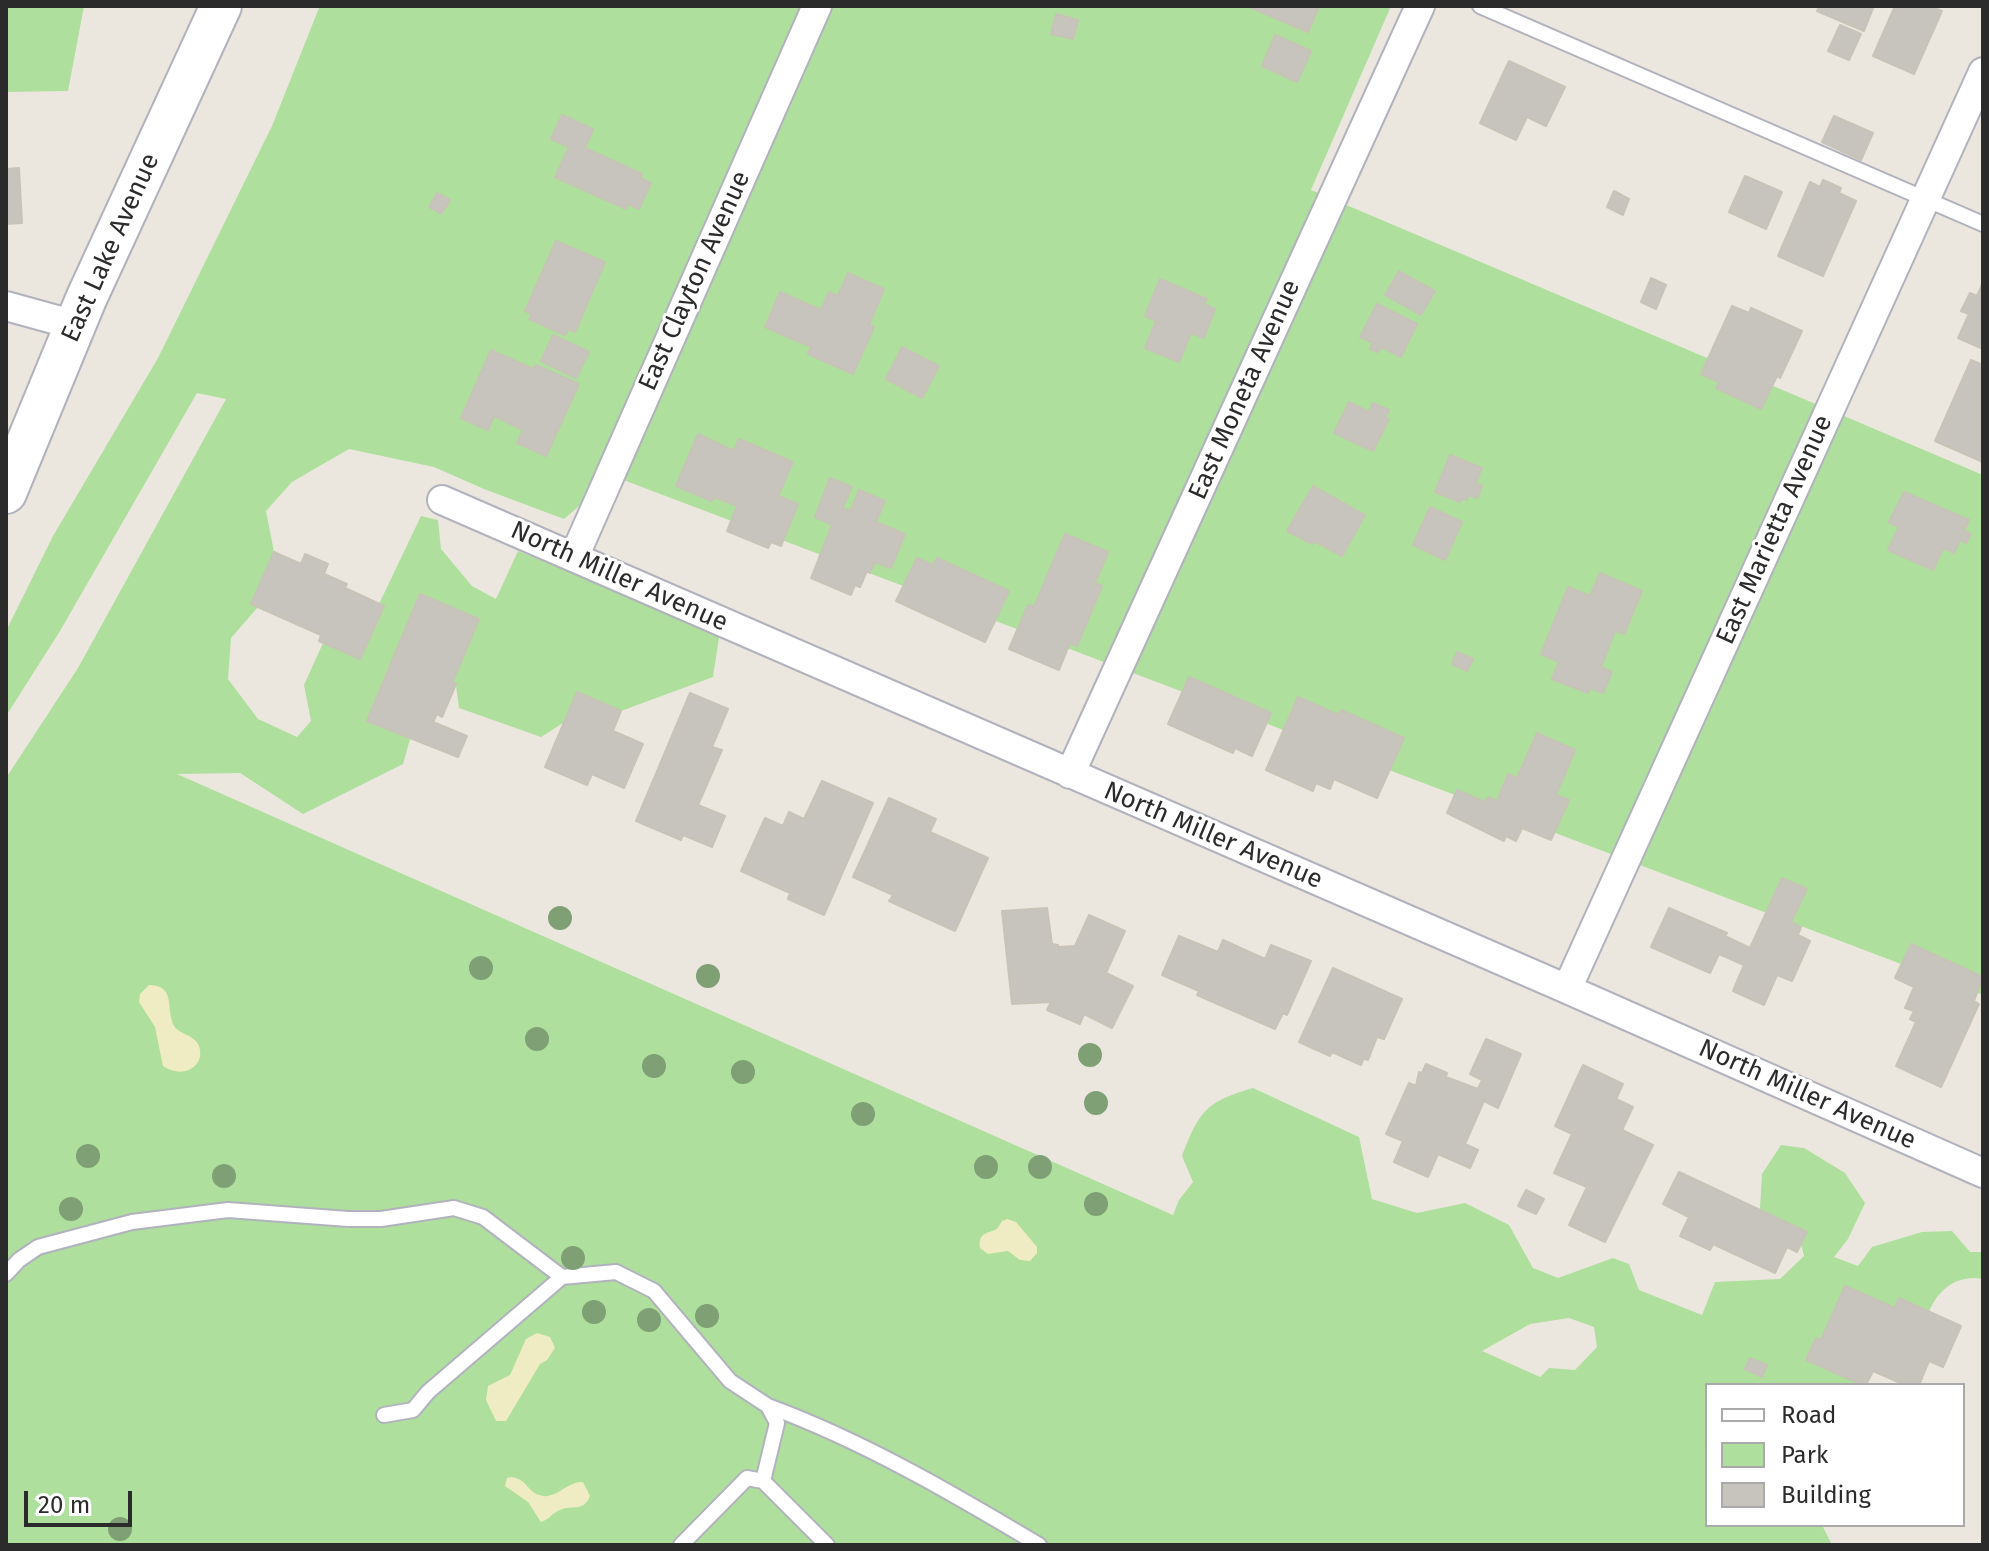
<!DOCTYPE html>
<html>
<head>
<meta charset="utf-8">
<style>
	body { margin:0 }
	#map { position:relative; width:1989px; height:1551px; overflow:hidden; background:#ece7de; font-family:"Fira Sans",sans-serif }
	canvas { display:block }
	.frame { position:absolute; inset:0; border:8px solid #2b2b2b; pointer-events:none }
	.legend { position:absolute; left:1705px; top:1383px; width:260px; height:144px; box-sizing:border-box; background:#fff; border:2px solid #aaa; margin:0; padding:10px 14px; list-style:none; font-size:24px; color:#2b2b2b }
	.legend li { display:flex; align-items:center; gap:16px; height:40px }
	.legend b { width:40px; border:2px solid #aaa }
	.scale { position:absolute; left:24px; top:1491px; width:108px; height:36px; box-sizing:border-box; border:4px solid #2b2b2b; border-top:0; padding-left:10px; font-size:24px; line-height:28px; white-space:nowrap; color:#2b2b2b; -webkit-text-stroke:6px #fff; paint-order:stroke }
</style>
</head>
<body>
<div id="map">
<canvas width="1989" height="1551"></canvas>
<div class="frame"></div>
<ul class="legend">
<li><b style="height:10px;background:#fff"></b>Road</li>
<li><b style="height:22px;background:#aedf9d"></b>Park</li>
<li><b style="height:22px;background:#c7c4bd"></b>Building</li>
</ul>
<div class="scale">20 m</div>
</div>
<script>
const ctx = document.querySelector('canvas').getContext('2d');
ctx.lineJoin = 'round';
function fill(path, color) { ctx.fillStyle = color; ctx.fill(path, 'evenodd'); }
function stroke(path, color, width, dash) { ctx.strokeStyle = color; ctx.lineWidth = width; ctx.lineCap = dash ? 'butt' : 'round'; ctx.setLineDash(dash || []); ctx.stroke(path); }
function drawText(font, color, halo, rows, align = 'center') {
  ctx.font = font + ' "Fira Sans",sans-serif'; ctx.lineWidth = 6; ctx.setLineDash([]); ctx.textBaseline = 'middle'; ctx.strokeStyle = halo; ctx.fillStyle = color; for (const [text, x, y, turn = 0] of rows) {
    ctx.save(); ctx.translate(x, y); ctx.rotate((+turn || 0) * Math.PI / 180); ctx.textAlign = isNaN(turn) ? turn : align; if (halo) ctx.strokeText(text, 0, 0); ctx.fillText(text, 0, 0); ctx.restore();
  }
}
fill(new Path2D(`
	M6,6h78l-16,85 -62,1z
	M314,6h933l61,26 11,-26h72l-80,184 672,285v520l-1386,-525 -11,30 -22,19 -80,-30 -50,-22 -85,-18 -57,33 -26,29 8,41 -23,52 7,3 -27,31 -3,41 30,40 39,18 14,-16 -7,-36 19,-42 60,-37 -4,-2 42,-88 17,4 3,29 31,37 24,13 22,-48 202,80 -7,46 -92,34 -44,-19 -14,31 -22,14 -82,-29 -3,-23 -4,-2 26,-64 -58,-25 -53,126 43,19 -7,25 -100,50 -63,-41 -63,1 996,441 6,-15 14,-18 -11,-26c18,-46 24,-54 71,-68l106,49 13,62 45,14 48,-10 44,22 24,43 25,10 55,-20 16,6 10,26 63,25 13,-33 65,-3 24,-23 -3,-12 6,-12 -47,-22 2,-36 19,-29 23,3 41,25 20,30 -17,36 -14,18 24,9 14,-19 50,-15 30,-1 18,21h13v27c-25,-5 -45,10 -54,33l-30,-14 -4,10 -74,32 -5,-2 -10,22 57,25h-156v140h115l10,20h-1826v-767l72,-110 148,-269 -29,-6 -137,238 -54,85v-85l47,-95 105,-178 114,-232 47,-118zM1569,1318l25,9 3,20 -22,23 -26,-2 -9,9 -58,-26 48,-27z`), '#aedf9d');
fill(new Path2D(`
	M149,985c25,0 18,20 23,36 3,14 22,12 27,25 7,20 -16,34 -36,20l-8,-39 -16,-25 1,-8z
	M1007,1219l9,3 21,25v6l-7,8 -10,-1 -12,-9 -20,3 -8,-6c-2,-15 6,-14 17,-19l5,-8z
	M537,1333l13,4 5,11 -8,12 -7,4 -34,57h-10l-10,-21 2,-14 22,-11 16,-36z
	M511,1477c16,2 16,14 28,18 16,6 28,-14 44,-13l7,14c-7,17 -17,8 -30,14 -8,3 -10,9 -19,12l-13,-20 -23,-16 2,-8z`), '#efecc3');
const building = new Path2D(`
	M1247,6h72l-11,26z
	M1820,6h54l-10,25 -47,-20z
	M1895,6h40l-1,2 8,3 -28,63 -41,-18z
	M1056,14l22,6 -5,19 -22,-5z
	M1840,25l21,9 -12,26 -21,-9z
	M1275,35l36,16 -14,31 -35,-16z
	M1509,61l56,26 -19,39 -19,-9 -11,23 -36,-17z
	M562,115l31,14 -8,19 57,26 -2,4 11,5 -12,26 -11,-5 -2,5 -71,-32 14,-30 -18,-8z
	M1834,116l39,17 -12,27 -39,-18z
	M19,168l3,55 -16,1v-55z
	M1745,176l37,16 -16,37 -37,-17z
	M1823,180l18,8 -2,5 17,8 -33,75 -45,-20 32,-74 10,5z
	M1614,191l15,8 -6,16 -16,-8z
	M437,193l13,7 -9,14 -12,-7z
	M556,241l49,21 -30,70 -7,-3 -3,6 -36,-16 3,-5 -7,-3z
	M1399,271l36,20 -14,24 -36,-20z
	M848,273l36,16 -15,36 5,2 -21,47 -45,-20 3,-7 -46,-20 15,-35 41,18 8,-18 9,4z
	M1651,278l15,7 -10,24 -15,-7z
	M1160,279l47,20 -3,5 11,5 -11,29 -13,-5 -12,29 -34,-14 11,-27 -11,-5z
	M1983,282v67l-25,-11 11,-24 -8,-3 9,-18 7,3z
	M1377,304l40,20 -16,33 -20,-10 -3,5 -8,-3 3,-6 -13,-6z
	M1732,306l17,7 2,-5 51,23 -22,47 -3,-2 -16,33 -45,-21 3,-6 -18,-8z
	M553,335l36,17 -13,26 -35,-17z
	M902,347l37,19 -17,32 -36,-19z
	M491,350l42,19 3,-4 43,19 -33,72 -29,-13 6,-13 -29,-14 -6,14 -27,-12z
	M1971,360l12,5v97l-48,-21z
	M1349,402l20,10 4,-9 16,7 -4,8 4,1 -16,32 -39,-18z
	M698,434l36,17 5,-12 54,23 -15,34 20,8 -17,42 -10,-4 -3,6 -41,-17 10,-25 -23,-9 -2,4 -36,-15z
	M1450,455l32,13 -6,15 6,3 -5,12 -8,-3 -2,5 -5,-1 -2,3 -25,-10z
	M830,478l22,9 -10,22 9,1 8,-20 26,11 -9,21 29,12 -14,34 -16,-6 -5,11 -3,-2 -7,16 -5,-2 -4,10 -40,-17 21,-53 -17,-8z
	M1313,486l52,29 -23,41 -28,-15 -2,3 -25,-13z
	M1904,492l65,28 -5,10 7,4 -5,9 -6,-3 -6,13 -11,-5 -10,22 -45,-20 11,-23 -10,-5z
	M1430,507l32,15 -17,38 -32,-15z
	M1065,534l43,18 -13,31 7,3 -25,60 -7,-3 -11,27 -50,-21 19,-44 6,2z
	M274,552l27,12 4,-10 23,10 -4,10 23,10 -2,4 39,18 -24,53 -41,-18 2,-6 -70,-31z
	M917,558l16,7 4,-7 72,33 -24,51 -89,-41z
	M1600,573l42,18 -18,43 -9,-3 -14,36 11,5 -9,21 -13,-5 -2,5 -36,-14 7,-17 -18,-8 27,-67 22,9z
	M420,594l59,25 -27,64 4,1 -14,33 -5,-3 -4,8 34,14 -9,21 -91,-36z
	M1457,652l16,7 -6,12 -15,-7z
	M1189,677l82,36 -19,43 -17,-8 -2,5 -65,-29z
	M577,692l44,19 -8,20 30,13 -19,44 -32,-14 -5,11 -42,-18z
	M690,693l38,16 -16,38 10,3 -24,55 27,11 -13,31 -29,-12 -2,5 -45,-19z
	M1298,697l41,18 2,-5 63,28 -27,60 -43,-19 -4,10 -14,-6 -3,8 -47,-21z
	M1537,733l38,17 -19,45 13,5 -18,40 -29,-12 -6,13 -10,-5 -2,5 -57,-28 10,-23 28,12 3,-5 9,4 11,-27 9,4z
	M822,781l51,22 -49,112 -36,-16 2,-6 -49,-22 24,-53 18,8 6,-14 15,7z
	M889,798l47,21 -6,13 58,26 -33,73 -66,-30 4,-6 -40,-18z
	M1782,878l25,11 -16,33 10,5 -3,8 12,6 -18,40 -15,-6 -13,30 -31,-14 11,-26 -25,-11 -9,19 -59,-26 18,-39 58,25 -2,3 25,12z
	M1047,908l5,36 6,1v2l17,-1 14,-31 36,16 -19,42 27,13 -21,42 -28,-14 -4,10 -33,-14 4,-8 -39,2 -10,-93z
	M1179,936l39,16 5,-12 42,19 6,-14 40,16 -24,54 -4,-2 -8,16 -78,-34 2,-4 -37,-16z
	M1911,944l72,33 -9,24 5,3 -38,83 -45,-21 20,-44 -6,-3 4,-8 -9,-3 9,-21 -19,-9z
	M1333,968l69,31 -18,40 -7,-2 -9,23 -4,-2 -3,7 -29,-13 -2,4 -31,-14z
	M1486,1039l35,15 -23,54 -14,-7 -19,43 13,6 -8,18 -32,-14 -10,23 -34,-15 9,-21 -17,-7 23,-51 7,3 3,-14 3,1 4,-9 21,9 -1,4 32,12 4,-9 -12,-6z
	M1583,1065l40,19 -7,15 17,8 -11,23 31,15 -48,97 -36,-17 18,-38 -33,-14 18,-39 -17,-8z
	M1679,1172l128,60 -10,20 -10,-5 -12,26 -62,-29 -3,6 -30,-14 9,-19 -26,-13z
	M1526,1190l18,9 -8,15 -18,-8z
	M1845,1286l50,22 4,-10 62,28 -18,41 -14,-6 -10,24h-14l-32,-14 -7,14h-3l-57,-25 10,-22 5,2z
	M1750,1358l17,7 -5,12 -17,-8z`);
fill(building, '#c7c4bd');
stroke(building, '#c7c3b7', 2);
const lane = new Path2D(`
	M1480,6l503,218
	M6,1274l13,-14 19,-13 94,-25 96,-12 120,9h33l73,-11 29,9 79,60 -134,115 -15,18 -29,5
	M562,1277l54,-5 38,19 76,90 38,25 9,17 -14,58
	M768,1406c95,35 184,87 271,139
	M681,1545l66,-67 16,3 64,64`);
const street = new Path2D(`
	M6,306l69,19
	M442,500l1125,489 416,184
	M574,557l243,-551
	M1070,774l350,-768
	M1567,989l416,-917`);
const secondary = new Path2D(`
	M6,493l80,-194 135,-293`);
stroke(lane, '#b1b2bd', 18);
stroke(street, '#b1b2bd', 32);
stroke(secondary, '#b1b2bd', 44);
stroke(lane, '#fff', 14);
stroke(street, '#fff', 28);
stroke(secondary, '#fff', 40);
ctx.fillStyle = '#7f9f75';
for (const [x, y] of [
	[560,918],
	[481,968],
	[708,976],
	[537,1039],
	[1090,1055],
	[654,1066],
	[743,1072],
	[1096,1103],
	[863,1114],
	[88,1156],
	[986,1167],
	[1040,1167],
	[224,1176],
	[1096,1204],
	[71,1209],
	[573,1258],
	[594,1312],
	[707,1316],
	[649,1320],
	[120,1529]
]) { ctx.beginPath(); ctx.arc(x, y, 12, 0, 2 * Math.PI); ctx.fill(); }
drawText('26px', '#2b2b2b', '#fff', [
	["East Lake Avenue",111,248,-66],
	["East Clayton Avenue",695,281,-66],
	["East Moneta Avenue",1245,390,-66],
	["East Marietta Avenue",1775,530,-66],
	["North Miller Avenue",619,577,24],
	["North Miller Avenue",1213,836,23],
	["North Miller Avenue",1807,1095,24]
]);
</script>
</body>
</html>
